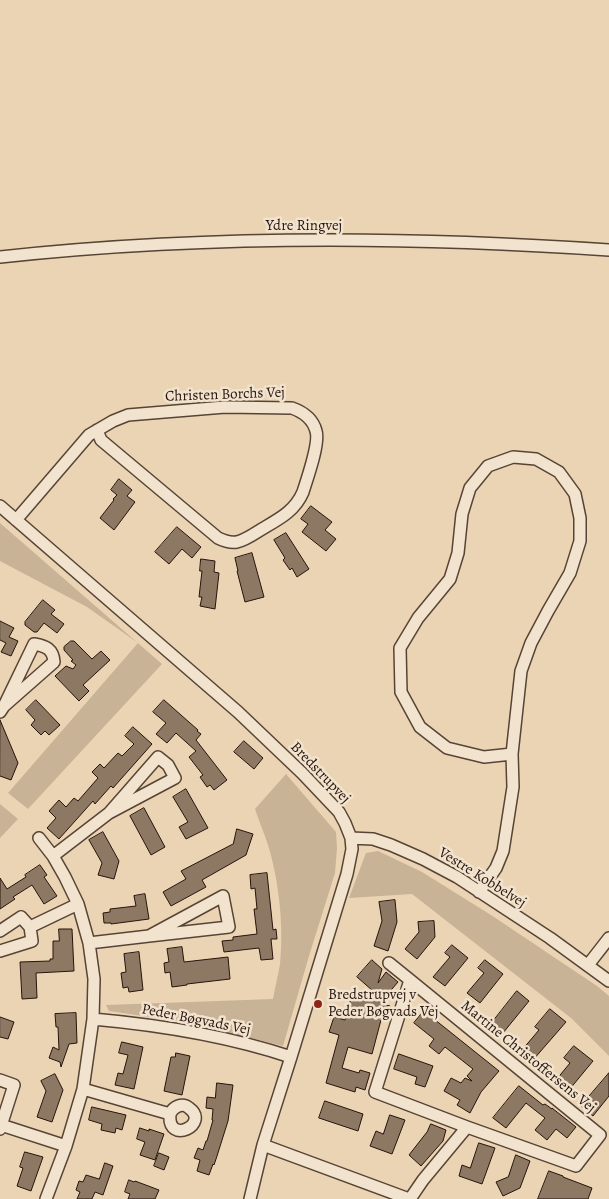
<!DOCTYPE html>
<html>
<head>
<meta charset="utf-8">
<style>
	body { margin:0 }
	canvas { display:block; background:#ead4b3 }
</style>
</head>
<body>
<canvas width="609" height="1199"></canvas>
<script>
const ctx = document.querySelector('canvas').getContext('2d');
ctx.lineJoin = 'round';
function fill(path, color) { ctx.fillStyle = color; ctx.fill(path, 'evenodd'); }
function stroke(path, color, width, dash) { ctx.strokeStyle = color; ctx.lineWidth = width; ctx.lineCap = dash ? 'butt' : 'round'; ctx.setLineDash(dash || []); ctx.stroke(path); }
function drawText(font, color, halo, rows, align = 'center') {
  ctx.font = font + ' Alegreya,serif'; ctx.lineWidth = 5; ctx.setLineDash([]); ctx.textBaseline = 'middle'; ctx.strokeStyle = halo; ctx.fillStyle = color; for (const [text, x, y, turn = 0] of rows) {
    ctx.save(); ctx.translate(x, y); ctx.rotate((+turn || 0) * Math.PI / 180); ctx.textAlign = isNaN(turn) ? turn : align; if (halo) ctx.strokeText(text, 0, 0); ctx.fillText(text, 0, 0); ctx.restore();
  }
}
fill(new Path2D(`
	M0,523l162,141 -134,145 -20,-16 130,-150 -51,-36 -87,-46z
	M286,774l50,58 1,16 -2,25 -26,83 -26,90 -93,-23 -81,-12 -3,-6 167,-6c2,-12 5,-23 7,-35 4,-37 -1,-83 -12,-119 -4,-12 -9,-24 -13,-36z
	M0,804l18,15 -18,19z
	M378,851l44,21 69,43 106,71 12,10v60l-38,-38 -159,-124 -63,4 17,-45z`), '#c9b397');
const building = new Path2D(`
	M119,479l13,11 -5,6 8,6 -21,28 -14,-12 14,-18 -1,-1 4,-4 -6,-5z
	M311,506l21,16 -7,8 11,9 -10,12 -24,-19 6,-8 -7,-5z
	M177,527l24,20 -9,11 -10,-9 -13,15 -14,-12z
	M286,533l23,36 -12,8 -5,-9 -2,2 -7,-10 2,-2 -11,-18z
	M252,553l12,44 -19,5 -8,-31h1l-3,-13z
	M201,559l14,2 -1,11 5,1 -4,36 -15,-3 2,-9h-3l3,-26h-2z
	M43,600l12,10 -4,4 13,10 -7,9 -13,-10 -7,9h-3l-9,-7v-3z
	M0,621l14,7 -5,9 9,4 -7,15 -10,-4 5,-9 -6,-3z
	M71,641h3l18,18 9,-8 9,9 -27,25 6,6 -10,10 -24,-25 11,-10 7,3 3,-4 -5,-4 2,-1 -9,-10v-3z
	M36,700l24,25 -11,10 -4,-4 -4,4 -10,-10 4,-5 -9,-10z
	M164,700l34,30 -1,1 4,3 -5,6 31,40 -13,10 -4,-5 -3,2 -7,-10 3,-2 -14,-18 7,-6 -20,-18 -9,10 -11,-9 10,-11 -13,-11z
	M0,720l18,43 -7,17 -11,-4z
	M133,727l19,17 -39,44 -2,-2 -16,18 -2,-3 -34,38 -12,-11 9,-10 -7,-7 10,-11 7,7 8,-9 4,3 20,-23 -6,-6 8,-8 4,4 14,-15 4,3 12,-12 -9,-8z
	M244,741l19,17 -9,11 -20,-17z
	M186,789l22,39 -22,11 -7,-12 9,-5 -15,-25z
	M144,808l21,39 -14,8 -21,-39z
	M237,829l16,5 -7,21 -44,25 4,7 -35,19 -8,-14 23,-13 -5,-8 52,-27z
	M103,832l16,29 -5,18 -16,-4 4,-12 -13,-23z
	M40,865l7,10 -3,2 13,19 -13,8 -12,-19 -19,12 2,2 -15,10v-31l7,11 19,-12 -1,-2z
	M267,873l6,57 3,-1 1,10h-6l2,20 -12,1 -2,-12 -35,4 -2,-11 11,-1v-3l24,-3 -3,-25h3l-2,-21 -4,1 -1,-14z
	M145,894l4,25 -38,5v-1h-7l-1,-10 7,-1v-3l26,-3 -2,-10z
	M395,900l2,22 -9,29 -14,-5 8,-25 -3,-19z
	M434,921l1,16 -18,22 -12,-10 14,-17 -1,-10z
	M59,929h13l2,42 -38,2 1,25 -15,1 -2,-37 30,-1v-2h3v-18h6z
	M452,945l16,13 -23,28 -12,-9 17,-20 -5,-4z
	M182,947l2,15 44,-5 2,22 -43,5v1l-15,2 -2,-15 -5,1 -1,-10 5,-1 -2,-13z
	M139,952l4,38 -14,2 -1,-5 -5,1 -2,-15 5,-1 -2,-18z
	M372,960l10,9 -4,14 8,-11 12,10 -18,21 10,3 -5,15 -4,-1 -9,34 -24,-7 -6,21 17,5 1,-3 10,3 -5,17 -9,-3 -1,5 -29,-9 13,-48 -10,-3 5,-15 11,3 8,-29 28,7 -24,-21z
	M485,960l18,14 -23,29 -13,-10 17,-20 -6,-5z
	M517,991l12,10 -26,32 -12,-9z
	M550,1009l16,13 -33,38 -11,-10 17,-20 -4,-3z
	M424,1011l75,60 -18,21 -11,21 -13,-8 3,-5 -16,-9 7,-13 10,5 4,-5 7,3 -5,-5 6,-7 -28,-22 -6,7 -10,-8 5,-7 -20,-16z
	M76,1013l1,30 -8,1 -8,23 -1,-5 -11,-4 4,-11 6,3 -1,-23h-2l-1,-13z
	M0,1017l14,5 -6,17 -8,-2z
	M122,1042l21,5 -9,42 -19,-4 3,-12 5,1 5,-19 -9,-2z
	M574,1046l19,15 -24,29 -13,-10 14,-17 -6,-5z
	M176,1053l14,3 -8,39 -18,-4 7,-34h4z
	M399,1054l34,12 -8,21 -10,-3 2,-7 -23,-8z
	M609,1073v23l-16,20 -12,-10z
	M55,1074l8,16 -11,32 -15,-5 9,-26 -5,-10z
	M217,1083l16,2 -5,36 -11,35 -3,9 -1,-1 -4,11 -12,-4 3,-11 -6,-2 4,-10 5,2 3,-9h1l6,-21h-1l1,-11 -7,-1 1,-11 8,1z
	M519,1086l24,19 2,-1 7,5v-1l24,19 -9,11 -11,-9 -9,11 -12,-10 10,-12 -19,-15 -20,25 -13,-10z
	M325,1101l38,13 -5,17 -39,-13z
	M92,1107l34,8 -4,15 -6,-2 -1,5 -14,-3 1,-6 -13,-4z
	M390,1115l15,5 -13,34 -22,-8 6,-15 7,3z
	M431,1124l15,6 -3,11 -22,25 -12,-11 18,-23z
	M140,1128l9,3v-2l15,5 -9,26 -15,-5 5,-13 -8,-3z
	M479,1143l16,5 -13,36 -23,-8 3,-11 8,3z
	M25,1152l18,5 -12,34 -14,-5 6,-18 -3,-1z
	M159,1153l10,4 -5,13 -10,-4z
	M516,1155l14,6 -10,27 -17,8 -7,-14 12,-5z
	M105,1163l8,3 -10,29 -8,-3 -3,7h-15l3,-7 -4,-2 3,-9 4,1 3,-7 13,4z
	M549,1171l14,5v1l29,11 -4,11h-50z
	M129,1180l5,2 1,-1 24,9 -4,9h-27l2,-5 -5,-2z`);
fill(building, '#8c7863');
stroke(building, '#27140c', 1);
const minor = new Path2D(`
	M0,257c201,-22 407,-21 609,-7
	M0,506l238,206 64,61 37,39 6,11 6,15 1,11 -5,25 -56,183 -28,88 -13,54
	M16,520l73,-85 24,-14 15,-6 97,-8 67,1c11,4 21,11 24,23 4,12 -9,48 -13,61 -8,19 -24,27 -41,37 -8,5 -16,11 -25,13 -7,1 -13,-1 -19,-4l-117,-98 -4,-10
	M0,712l4,-6 30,-62c12,2 19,5 20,18l-50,44
	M39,838l14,18 12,21 13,27 11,39 5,36 -1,40 -10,70 -17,57 -20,53
	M351,838l22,1 18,6 32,14 34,18 93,61 59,43
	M53,856l56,-43 49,-56 10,8 7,13 -66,35
	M479,892l17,-24 7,-17 10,-64 -1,-33 -28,3 -37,-9 -27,-21 -19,-35 -1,-44 18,-30 32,-39 8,-26 4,-39 8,-26 18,-22 25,-9 23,2 23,13 16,22 5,24v23l-10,32 -22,38 -17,32 -10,28 -9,83
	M30,927l48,-23
	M0,931l21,-14 9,10 2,14 -32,10
	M89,943l60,-7 74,-40 6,31 -80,9
	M389,963l21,17 190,155 -24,31 -109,-39 -92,-35 35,-112
	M588,965l21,-27
	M93,1019c67,6 135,17 198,38
	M0,1080l14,5 -14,44
	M83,1089l87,25c3,-7 12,-12 19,-6 22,16 -22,38 -19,6
	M1,1125l65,21
	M263,1145l146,54
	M410,1199l13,-19 44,-53`);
stroke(minor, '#584436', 14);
stroke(minor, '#f1e3ce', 11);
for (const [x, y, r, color] of [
	[318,1004,5,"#8f2418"]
]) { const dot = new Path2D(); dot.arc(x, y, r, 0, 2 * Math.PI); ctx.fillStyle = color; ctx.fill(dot); stroke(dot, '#f1e3ce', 2); }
drawText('15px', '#27140c', '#f1e3ce', [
	["Ydre Ringvej",304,226],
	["Christen Borchs Vej",225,395,-2],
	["Bredstrupvej",320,773,46],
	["Vestre Kobbelvej",482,878,32],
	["Peder Bøgvads Vej",196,1020,11],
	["Martine Christoffersens Vej",528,1057,39]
]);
drawText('15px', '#27140c', '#f1e3ce', [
	["Bredstrupvej v",328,995],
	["Peder Bøgvads Vej",328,1012]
], 'left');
</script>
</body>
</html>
